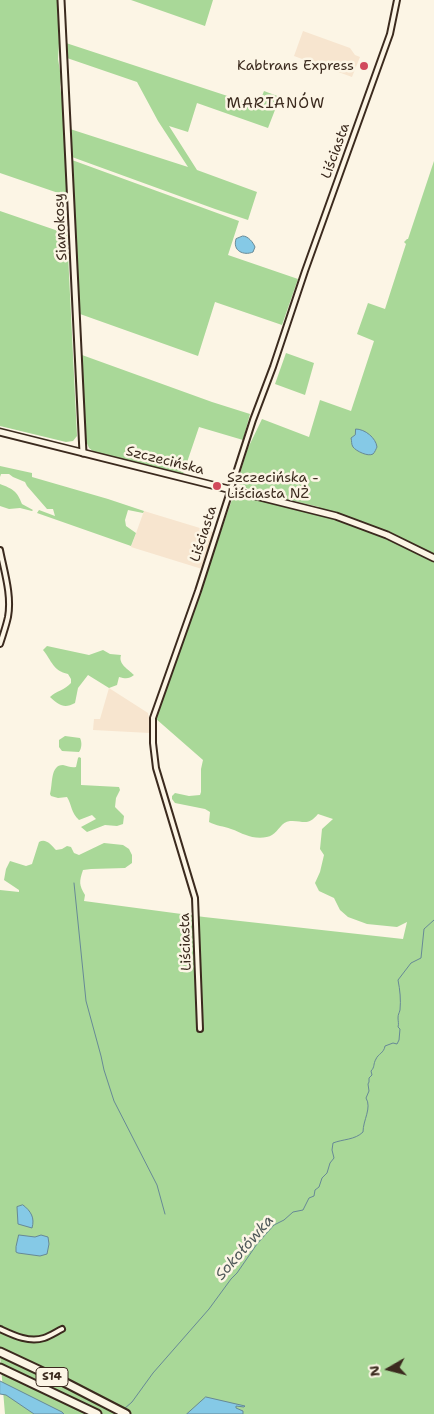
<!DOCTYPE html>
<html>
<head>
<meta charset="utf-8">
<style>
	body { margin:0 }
	#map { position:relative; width:434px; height:1414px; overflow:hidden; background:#fcf5e5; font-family:"Shantell Sans",sans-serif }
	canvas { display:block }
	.north { position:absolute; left:364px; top:1344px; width:50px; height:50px; -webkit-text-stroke:4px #fcf5e5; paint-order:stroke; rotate:262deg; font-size:14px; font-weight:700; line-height:20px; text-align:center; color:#3b2a1e }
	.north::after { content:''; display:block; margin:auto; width:18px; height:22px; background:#3b2a1e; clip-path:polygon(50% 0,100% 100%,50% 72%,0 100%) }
</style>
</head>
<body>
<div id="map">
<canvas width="434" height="1414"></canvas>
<div class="north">N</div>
</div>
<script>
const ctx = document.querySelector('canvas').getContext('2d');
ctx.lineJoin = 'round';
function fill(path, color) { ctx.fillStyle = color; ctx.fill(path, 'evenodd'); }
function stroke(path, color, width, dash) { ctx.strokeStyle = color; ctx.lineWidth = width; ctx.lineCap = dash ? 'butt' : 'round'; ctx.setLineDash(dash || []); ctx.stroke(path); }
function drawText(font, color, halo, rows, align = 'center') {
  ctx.font = font + ' "Shantell Sans",sans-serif'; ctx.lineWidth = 5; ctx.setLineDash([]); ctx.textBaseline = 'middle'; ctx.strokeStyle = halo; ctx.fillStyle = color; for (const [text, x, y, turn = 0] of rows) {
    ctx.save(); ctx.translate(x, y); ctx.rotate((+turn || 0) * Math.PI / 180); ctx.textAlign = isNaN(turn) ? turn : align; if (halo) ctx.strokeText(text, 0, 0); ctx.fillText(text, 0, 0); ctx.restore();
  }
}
fill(new Path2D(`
	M303,31l47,17 5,7 5,2 -8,20 -58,-21z
	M144,511l69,21 -11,37 -71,-22z
	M109,688l39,25 1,5 2,1 -1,14 -57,-3 1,-11h6z`), '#f7e5cf');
fill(new Path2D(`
	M0,0h57l2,43 -1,16 3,18 -1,10 3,18 4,91 -67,-23z
	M131,0h82l-8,26z
	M66,43l192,63 6,-15 16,6 -12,31 -71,-25 -9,29 -19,-6 28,44 60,22 -9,28 -33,-11 -143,-52 -2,-28 118,38 -30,-46 -21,-39 -70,-24z
	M72,160l167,61 -11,34 70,24 -16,46 -67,-23 -17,54 -118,-42z
	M434,161v1253h-429l-5,-59v-465l19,2v-2l-15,-10 2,-11 4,-8 16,5 6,-2 7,-22c7,-4 12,3 17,8l6,-1 5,-3 4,1 3,6 5,2 25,-12 19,2 6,4 3,6v8l-7,5 -34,1 -8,1c-4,12 -4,15 2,25l-1,6 120,16 199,22 4,-17 -10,5 -30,-3 -19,-7 -8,-7 -6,-12 -15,-7 -4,-8 5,-11 4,-17 -4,-6 2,-20 11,-10 -15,-5c-11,13 -15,6 -28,7 -9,1 -11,10 -18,14 -6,4 -20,3 -26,0 -5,-1 -10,-5 -15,-6 -7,-3 -15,-3 -22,-7l1,-10 -5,-3 -30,-6 -3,-4v-3l3,-3 14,3 11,-1 1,-3v-23l2,-9 -48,-42 79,-224 83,20 2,-7 -67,-16 -15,-8 11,-35 14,-29 47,18 11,-37 31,11 23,-70 -17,-7 11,-31 17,6 21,-65 -2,-2 3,-3h1z
	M0,211l67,23 10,202 -4,5 -7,1 -66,-16z
	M286,353l28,10 -9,32 -30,-11z
	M82,355l130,47 38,12 -7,26 -44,-13 -16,47 -89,-22 -5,-4 -3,-7z
	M0,466l32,7v4l76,22 36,12 -1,2 -15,-3 -3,10 1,6 10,7 -5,13 -94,-33 2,-3 16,6 -2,-7h-6l-20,-23 -2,-4 -12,-5 -4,-3h-8l-1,3z
	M0,484c13,5 17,7 22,20l11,6 -1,1 -12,-3 -11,1 -9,-3z
	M47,646l42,9 14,-5 7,4 11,1c-3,9 7,14 13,20 -5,4 -8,4 -15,2l-2,8 -8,3 -21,-13 -10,13 -3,15c-11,6 -16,2 -25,-6 6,-6 15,-7 21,-14v-4l-3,-5c-15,-3 -16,-13 -25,-24z
	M65,736l15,2c2,4 2,10 -1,14l-17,-1 -3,-4v-7z
	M79,757l2,1v27l38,2 1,3 -4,8 -1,9 9,9 -1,8 -6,2 -12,-1 -18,7 -6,-5 15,-8 -4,-4 -13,5c-8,-7 -7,-15 -12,-23l-9,1 -7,-2 -1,-2c3,-10 0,-29 13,-29 5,1 8,3 13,2l2,-9z`), '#a9d898');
const water = new Path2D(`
	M243,236c5,0 10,6 12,11l-2,5c-9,4 -21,-1 -17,-13z
	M356,429c9,0 20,9 21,18 -1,2 -2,5 -4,7 -5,3 -17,-3 -20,-7 -2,-3 -1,-6 -2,-9l4,-3z
	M23,1205c8,6 12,13 9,23l-14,-4 -1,-17z
	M19,1235l16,2 6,-2 7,2 1,7 -2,10 -7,2 -22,-3 -2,-1v-5z
	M0,1381l62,31 2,2h-30l-28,-19 -6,-1z
	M206,1397l39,9 -1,1 -8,-1v2l7,3v3h-56z`);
fill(water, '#85c9e6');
stroke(water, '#678996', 1);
stroke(new Path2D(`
	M74,883l12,118 15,55 3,14 10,31 43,84 8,29
	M124,1409l8,-7 21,-29 56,-64 22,-30 6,-6 20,-29 17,-19 10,-5 9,-8 10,-2 6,-12 5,-2 1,-6 4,-3 3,-9 5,-5 3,-10 4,-5 -2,-8 1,-7c10,-4 22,-3 30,-11 0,-12 9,-24 3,-34l3,-7 -1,-7 1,-2v-4l3,-3 -1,-4c4,-4 2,-7 5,-12 2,-5 8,-6 9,-13l8,-3 4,1 2,-4 1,-11 -2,-2c1,-3 0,-6 0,-9 0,-4 1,-4 2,-8 1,-10 0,-20 -2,-30l13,-17 10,-5 3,-29 10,-9`), '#678996', 1);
const minor = new Path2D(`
	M0,550c4,21 12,45 8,67 -2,9 -5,18 -8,27
	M200,1029l-5,-131 -39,-130 -3,-25v-25l45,-127 55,-171 20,-53 32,-96 85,-237 7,-34
	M0,1329c13,6 29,14 44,9 6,-2 12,-6 18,-9`);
const tertiary = new Path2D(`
	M61,0l22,453`);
const secondary = new Path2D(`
	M0,432l336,84 51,19 47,23`);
const motorway = new Path2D(`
	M0,1352l64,30 62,32
	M0,1368l97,46`);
stroke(minor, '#3b2a1e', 8);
stroke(tertiary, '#3b2a1e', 9);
stroke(secondary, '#3b2a1e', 9);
stroke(motorway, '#3b2a1e', 11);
stroke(minor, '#fcf5e5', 4);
stroke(tertiary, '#fcf5e5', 5);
stroke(secondary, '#fcf5e5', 5.5);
stroke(motorway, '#fcf5e5', 7);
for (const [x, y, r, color] of [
	[364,66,5,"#d1495b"],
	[217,486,5,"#d1495b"]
]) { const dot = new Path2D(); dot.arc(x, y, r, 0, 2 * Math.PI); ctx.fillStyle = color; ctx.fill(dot); stroke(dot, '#fcf5e5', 2); }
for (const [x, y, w] of [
	[52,1377,32]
]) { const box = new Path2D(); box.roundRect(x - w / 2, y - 9.5, w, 19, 4); ctx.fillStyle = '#fcf5e5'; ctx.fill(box); stroke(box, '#3b2a1e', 1); }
drawText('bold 12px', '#3b2a1e', null, [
	["S14",52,1377]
]);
drawText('14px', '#3b2a1e', '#fcf5e5', [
	["Kabtrans Express",354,66],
	["Szczecińska -",227,478,"left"],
	["Liściasta NŻ",227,494,"left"]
], 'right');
drawText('14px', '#3b2a1e', '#fcf5e5', [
	["Liściasta",336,151,-70],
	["Sianokosy",61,227,-93],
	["Szczecińska",165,461,14],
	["Liściasta",204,534,-72],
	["Liściasta",186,942,-92]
]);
ctx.letterSpacing = '1px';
drawText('15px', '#3b2a1e', '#fcf5e5', [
	["MARIANÓW",276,104]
]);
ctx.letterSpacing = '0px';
drawText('italic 15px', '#515a5a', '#fcf5e5', [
	["Sokołówka",245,1248,-49]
]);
</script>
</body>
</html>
